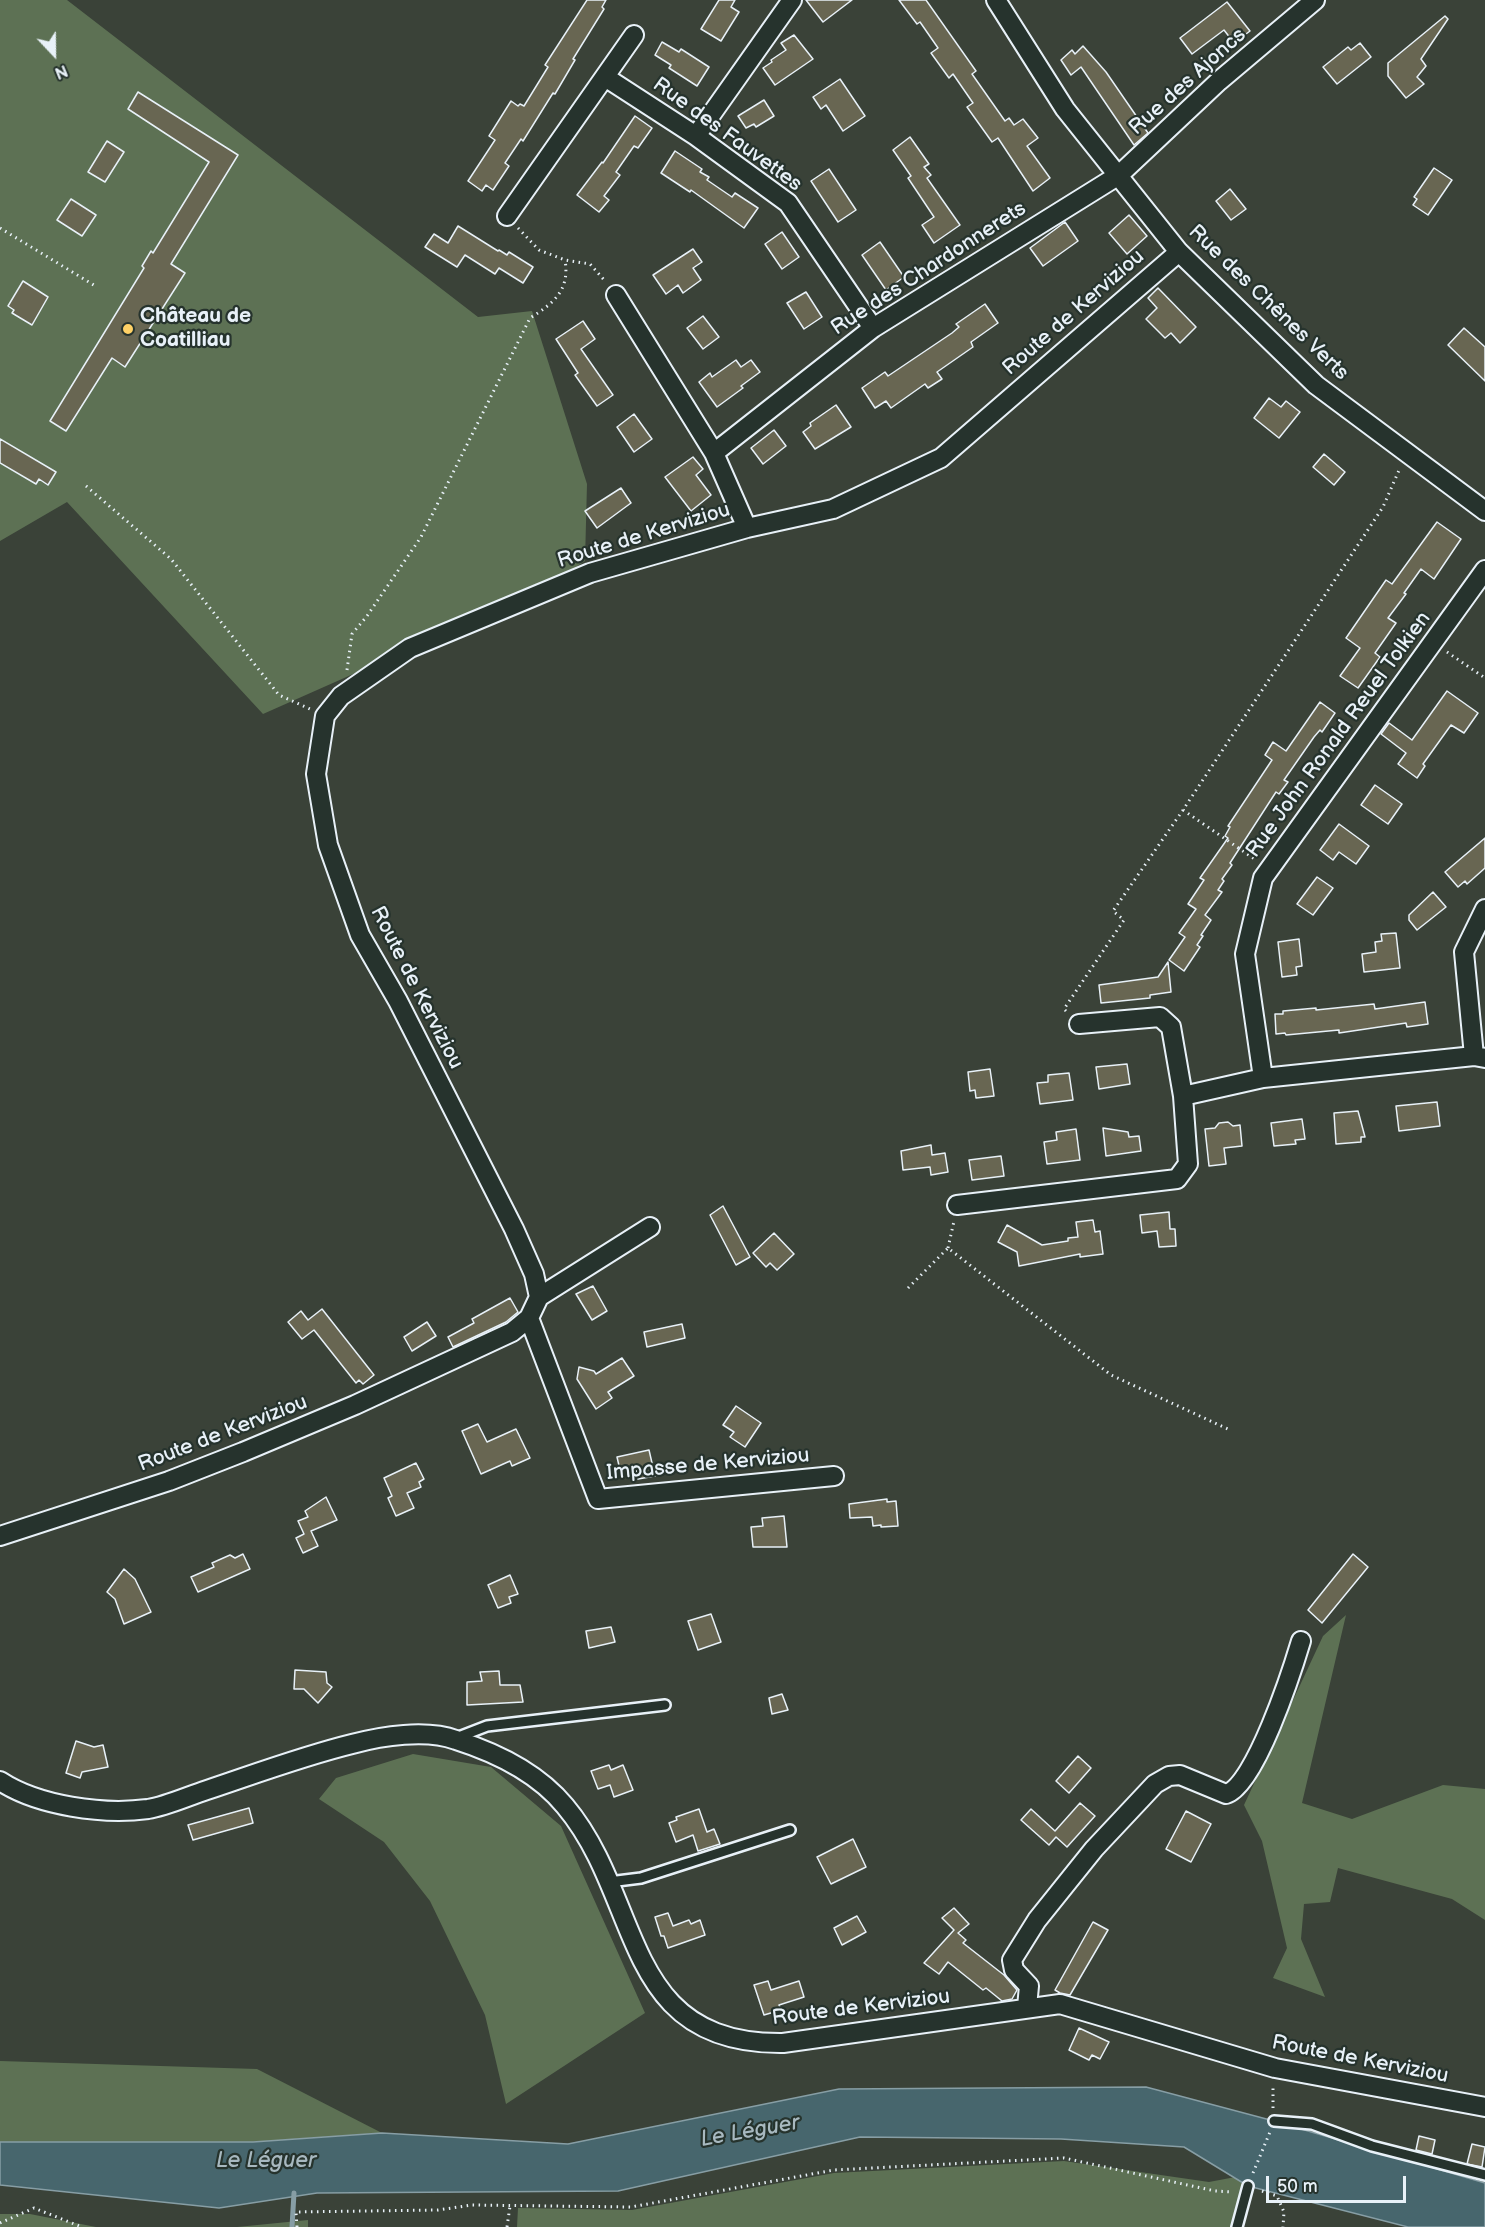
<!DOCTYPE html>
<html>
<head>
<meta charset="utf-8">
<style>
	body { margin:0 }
	#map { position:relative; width:1485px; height:2227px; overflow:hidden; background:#3a4238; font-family:"Balsamiq Sans",sans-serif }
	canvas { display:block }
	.north { position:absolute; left:24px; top:24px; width:60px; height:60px; -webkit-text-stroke:4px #26332d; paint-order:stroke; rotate:158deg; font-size:16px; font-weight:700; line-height:24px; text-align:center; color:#e8f1f8 }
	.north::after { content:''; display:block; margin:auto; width:21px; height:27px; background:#e8f1f8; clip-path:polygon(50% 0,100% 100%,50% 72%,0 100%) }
	.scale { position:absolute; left:1266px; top:2176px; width:140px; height:27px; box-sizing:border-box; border:3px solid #e8f1f8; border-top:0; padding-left:8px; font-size:18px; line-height:21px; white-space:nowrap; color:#e8f1f8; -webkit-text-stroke:4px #26332d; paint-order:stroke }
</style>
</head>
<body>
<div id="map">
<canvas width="1485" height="2227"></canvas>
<div class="north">N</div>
<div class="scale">50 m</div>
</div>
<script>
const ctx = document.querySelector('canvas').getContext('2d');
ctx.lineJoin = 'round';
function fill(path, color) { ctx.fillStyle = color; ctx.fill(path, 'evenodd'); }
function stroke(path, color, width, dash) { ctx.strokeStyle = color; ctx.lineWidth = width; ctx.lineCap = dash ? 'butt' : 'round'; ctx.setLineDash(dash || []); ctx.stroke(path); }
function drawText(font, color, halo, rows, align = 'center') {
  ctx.font = font + ' "Balsamiq Sans",sans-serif'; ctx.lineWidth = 4.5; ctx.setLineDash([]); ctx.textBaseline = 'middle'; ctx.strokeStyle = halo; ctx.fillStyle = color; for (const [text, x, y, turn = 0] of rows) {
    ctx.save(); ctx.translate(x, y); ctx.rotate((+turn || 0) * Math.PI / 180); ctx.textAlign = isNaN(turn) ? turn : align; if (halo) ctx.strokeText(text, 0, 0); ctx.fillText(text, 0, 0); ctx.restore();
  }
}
fill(new Path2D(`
	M0,0h67l411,317 54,-6 55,173 -2,77 -47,31 -275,122 -196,-212 -67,39z
	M1346,1615l-44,188 50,16 91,-34 42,4v131l-33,-21 -114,-31 -8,34 -26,2 -3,35 24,58 -52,-19 14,-30 -25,-107 -18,-36 79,-169z
	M413,1754l78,13 70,59 84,187 -139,91 -21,-89 -55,-114 -46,-59 -65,-43 17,-21z
	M0,2061l257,8 125,64 -129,9h-253z
	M1064,2161l145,21 37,-7 -10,52h-719l1,-19 114,2 202,-37z
	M0,2214h30l66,13h-96z
	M308,2220v7h-71z`), '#5d7154');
const water = new Path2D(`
	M1146,2087l128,34 211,62v44h-77l-160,-41 -64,-39 -123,-8 -201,-2 -242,54 -301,2 -98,15 -219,-23v-43h253l129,-9 186,11 271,-55z`);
fill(water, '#47666d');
stroke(water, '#879ea5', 1.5);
stroke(new Path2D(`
	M292,2227l2,-34`), '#879ea5', 5);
const building = new Path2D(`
	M587,0h19l-4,7 2,2 -31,50 2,1 -20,34 -2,-1 -30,48 -2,-2 -16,24 4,3 -16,24 -7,-5 -4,6 -14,-10 27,-41 -6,-4 22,-35 7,5 2,-2 4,2 24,-39 -3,-2z
	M719,0h16l-4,7 8,5 -18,29 -20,-12z
	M806,0h46l-29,22z
	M899,0h27l50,71 -4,3 33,47 4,-3 5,7 9,-6 15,19 -11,8 23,32 -17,13 -35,-53 -6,4 -25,-35 6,-4 -20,-29 -4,4 -18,-25 7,-5 -18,-26 -3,2z
	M1227,2l23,29 -16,12 -10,-13 -32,24 -12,-16z
	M1445,16l3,3 -27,40 5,7 -9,11 7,7 -18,14 -18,-22v-13z
	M794,35l19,24 -38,26 -12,-17 9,-6 -1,-2 15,-10 -5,-7z
	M662,42l17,10 2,-3 28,18 -12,19 -28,-18 2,-3 -16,-10z
	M1360,43l11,14 -34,27 -14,-17 25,-20 3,3z
	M1083,46l23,26 42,61 -14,12 -53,-78 -10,8 -10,-15 11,-10 3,4z
	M840,79l25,37 -22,15 -17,-26 -5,4 -8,-12z
	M138,92l100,63 -67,109 14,9 -60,94 -13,-9 -46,73 -16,-10 94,-153 -2,-2 9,-15 2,2 56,-91 -81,-53z
	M764,100l10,16 -18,11 -2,-3 -8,4 -8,-12z
	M635,116l17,12 -14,20 -4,-2 -18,26 4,3 -16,21 5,4 -10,12 -22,-17 25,-33 1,1z
	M910,137l19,27 -5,3 7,8 -4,3 33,47 -26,18 -12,-18 12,-8 -26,-39 3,-2 -18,-26z
	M107,141l17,11 -19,30 -17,-10z
	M675,151l27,18 -2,3 9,5 -2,3 25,17 3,-4 23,15 -14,20 -53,-38 -1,2 -29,-19z
	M1434,168l18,12 -24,35 -15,-10 4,-6 -3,-2z
	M829,169l27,41 -18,12 -27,-41z
	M1230,189l16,20 -15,11 -15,-19z
	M71,199l25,16 -14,21 -25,-16z
	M1129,215l18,21 -20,18 -18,-21z
	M1065,222l13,19 -35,25 -13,-18z
	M458,226l40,25 1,-1 8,5 2,-3 24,15 -10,16 -24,-15 -4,6 -30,-19 -8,12 -32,-20 9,-13 14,9z
	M782,232l17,25 -17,12 -17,-25z
	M880,242l24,35 -18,13 -24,-35z
	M693,249l9,13 -9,6 8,12 -18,13 -5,-8 -12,9 -13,-19z
	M23,281l25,16 -16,28 -20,-12 2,-3 -6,-4z
	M1158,288l38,39 -16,16 -9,-10 -6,5 -19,-19 11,-11 -9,-10z
	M806,292l16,25 -18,12 -17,-26z
	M985,304l13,19 -27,19 2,5 -36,25 5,7 -14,9 -3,-4 -34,24 -5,-7 -11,7 -13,-20 23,-16 3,4 64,-43 7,-6 -3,-3z
	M703,316l16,21 -16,12 -16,-21z
	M583,321l12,18 -14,10 32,46 -16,11 -22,-31 3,-2 -22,-34z
	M1464,328l21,19v34l-37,-36z
	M736,360l5,7 10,-7 9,12 -19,14 2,2 -26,19 -18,-25 11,-9 2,4z
	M1269,398l12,9 5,-6 14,11 -21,26 -25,-20z
	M836,405l15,22 -36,22 -12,-17 8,-6 -1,-3z
	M634,414l18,25 -18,13 -17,-25z
	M774,430l12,16 -23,18 -12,-16z
	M0,439l56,33 -8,13 -9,-6 -3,5 -36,-21z
	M1324,454l21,18 -11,13 -21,-18z
	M693,457l10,12 -7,6 15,20 -20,16 -26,-34z
	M621,488l10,15 -34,25 -12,-17z
	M1437,522l24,17 -27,40 -13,-10 -17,24 2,1 -18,24 8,5 -21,30 5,4 -22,31 -18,-12 20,-28 -14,-10 40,-58 6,4z
	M1447,691l31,22 -14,20 -13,-8 -28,39 2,2 -8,12 -19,-14 8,-11 -25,-19 8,-11 23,17z
	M1320,702l15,11 -13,19 -2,-2 -6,7 -30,43 4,2 -9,12 -3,-2 -46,71 2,2 -10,14 2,2 -6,9 4,2 -17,23 6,5 -10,15 2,1 -6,9 3,2 -16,24 -15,-11 16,-23 -6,-4 17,-24 -8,-5 16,-24 -4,-2 28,-40 -3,-2 5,-9 -2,-1 44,-66 -7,-5 8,-13 13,9z
	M1375,785l27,19 -14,20 -27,-19z
	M1339,824l30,22 -13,18 -17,-12 -6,8 -13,-10z
	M1485,838v30l-18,16 -2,-3 -7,6 -13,-15z
	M1317,877l16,11 -20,27 -16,-11z
	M1433,892l13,15 -29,23 -8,-10v-5z
	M1396,933l4,35 -36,4 -2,-18 14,-2 -1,-10 7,-1 -1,-7z
	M1299,939l3,27 -6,1 1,8 -15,2 -4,-35z
	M1168,962l3,30 -21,3v3l-49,5 -2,-18 59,-8z
	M1425,1002l3,22 -21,3 -1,-4 -67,10v-3l-53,5 -1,-2 -9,1 -1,-20h8v-3l33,-3v2l58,-6 1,5z
	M1127,1064l3,20 -31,5 -3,-22z
	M990,1069l4,27 -18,2 -1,-8 -5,1 -2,-19z
	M1069,1073l4,27 -33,4 -3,-21 11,-1v-7z
	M1437,1102l3,24 -41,5 -3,-25z
	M1358,1111l7,26h-4v5l-25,2 -2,-31z
	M1302,1119l3,20 -10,1 1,4 -22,2 -3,-23z
	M1228,1122l5,4 7,-1 2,21 -18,2 2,16 -17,2 -4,-37 10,-1 4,-5z
	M1103,1128l25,4 1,5 10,-1 2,15 -35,5z
	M1076,1129l4,31 -33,4 -3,-22 13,-2 -1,-8z
	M931,1145l1,10 13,-2 3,19 -17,3 -1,-8 -27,3 -2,-19z
	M1001,1156l3,20 -32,4 -3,-20z
	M723,1206l27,51 -14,8 -26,-50z
	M1169,1212l1,17h5l1,17 -17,1 -2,-16 -15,2 -2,-18z
	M1093,1220l2,12 5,-1 3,23 -23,3v-3l-61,12 -2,-14 -19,-10 9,-17 35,20 26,-4v-3l10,-1 -2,-15z
	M774,1233l20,21 -17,16 -7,-7 -4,4 -13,-14z
	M593,1286l14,25 -15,9 -16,-26z
	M510,1298l8,14 -12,10 -53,25 -5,-10 26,-14 -2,-4z
	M322,1309l52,66 -11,9 -4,-4 -3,3 -42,-53 -12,9 -14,-17 13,-11 7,9z
	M427,1322l9,14 -24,15 -8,-14z
	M682,1324l3,14 -38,9 -3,-15z
	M622,1358l12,18 -26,16 4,6 -16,11 -19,-30 2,-12 15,4 2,3z
	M736,1406l25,17 -16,24 -15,-10 4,-5 -11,-7z
	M478,1424l9,18 29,-13 14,29 -18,8 -2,-5 -29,13 -19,-43z
	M649,1450l6,26 -17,3 -3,-12 -15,3 -3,-13z
	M416,1463l8,16 -5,3 2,5 -14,6 7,15 -18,8 -8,-18 4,-2 -8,-18z
	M326,1497l11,23 -26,11 7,15 -15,7 -7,-15 8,-4 -6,-13 10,-4 -3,-6z
	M887,1499v3l9,-1 2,25 -17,1v-2l-8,1 -1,-9 -22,1 -1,-14z
	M784,1516l3,31h-34l-2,-20 12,-1 -1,-8z
	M243,1554l7,15 -52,23 -7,-15 23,-10 -2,-4 18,-8 5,3z
	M1353,1554l15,13 -46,56 -14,-13z
	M124,1569l11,10 16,33 -27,12 -9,-25 -8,-7z
	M510,1575l8,19 -9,3 2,6 -13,5 -10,-23z
	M711,1614l10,28 -23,8 -10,-29z
	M611,1627l4,15 -26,6 -3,-17z
	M295,1670l31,2 1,11 5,4 -14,16 -14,-14h-10z
	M499,1671l1,14h20l3,17 -56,3v-23l15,-1 -2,-9z
	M782,1694l6,16 -16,4 -3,-16z
	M76,1741l18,6 9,-2 5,22 -26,5 -2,6 -14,-5z
	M1078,1756l13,12 -22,25 -13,-12z
	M609,1765l2,5 12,-5 10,25 -19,7 -4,-12 -12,4 -7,-18z
	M1080,1803l15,13 -28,31 -11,-10 -7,8 -28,-25 10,-11 24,22z
	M249,1808l4,15 -60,17 -5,-15z
	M699,1809l8,23 7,-3 6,15 -22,7 -5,-16 -17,7 -7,-19 8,-3 -1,-3z
	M1186,1811l25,13 -20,38 -25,-13z
	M853,1839l13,28 -35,17 -14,-27z
	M954,1908l15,16 -11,9 8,7 -3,3 41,32 13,15 -5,9 -10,2 -16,-13 -3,2 -35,-28 -9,12 -15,-11 30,-33 -12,-12z
	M668,1913l5,13 16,-6 2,4 9,-4 5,15 -37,13 -4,-12h-3l-6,-19z
	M857,1916l9,16 -24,13 -8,-17z
	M1093,1922l15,8 -38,65 -10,-2 -5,-3z
	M768,1981l3,9 28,-9 5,16 -25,8 2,5 -17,5 -10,-30z
	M1079,2028l30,14 -9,17 -8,-4 -3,5 -20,-10z
	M1419,2136l16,4 -3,14 -16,-4z
	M1472,2144l13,3 -3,20 -15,-3z`);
fill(building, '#686652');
stroke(building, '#e8f1f8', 1.5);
const service = new Path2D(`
	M456,1738l31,-12 178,-21
	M609,1882l32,-4 149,-48
	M1274,2121l38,3 60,22 113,29
	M1237,2227l11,-41`);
const minor = new Path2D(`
	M996,0l69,109 114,143 137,133 169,126
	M605,77l91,59 92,67 85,125
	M696,136l96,-136
	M507,216l127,-181
	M616,295l98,158 33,75
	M714,453l159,-125 246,-153 100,-94 96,-81
	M1485,570l-222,308 -18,76 18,124 211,-22 11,2
	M1474,1056l-10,-104 21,-43
	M1183,1096l80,-18
	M957,1205l220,-26 11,-15 -5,-68 -12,-69 -11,-10 -81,7
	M539,1297l111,-70
	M529,1318l69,181 236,-23
	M0,1536l169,-55 74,-29 112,-47 157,-73 17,-14 10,-21 -5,-23 -20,-45 -116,-228 -38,-66 -32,-90 -12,-71 9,-58 16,-20 69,-48 180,-75 157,-45 86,-19 108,-51 238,-206
	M0,1781c38,25 103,34 148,28 19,-3 40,-13 59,-19 48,-16 96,-34 145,-46 30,-8 74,-15 104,-4 41,13 81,32 109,66 79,94 55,239 218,237l277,-39 215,64 210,39
	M1027,2007l2,-21 -15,-16 -2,-10 25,-40 57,-71 61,-65 14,-8 11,-1 46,19c29,-8 66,-123 75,-153`);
stroke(service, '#e8f1f8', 14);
stroke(minor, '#e8f1f8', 22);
stroke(new Path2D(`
	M0,228l97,59
	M518,228l21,22 26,10 25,4 16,18
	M86,486l85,73 108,136 31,14
	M1447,652l38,26
	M347,670l5,-36 15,-18 54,-79 109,-219c24,-15 40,-28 35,-58
	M1183,810l73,50
	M1066,1011l-2,-2 60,-89 -11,-9 70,-101 200,-303 17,-39
	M948,1248l6,-27
	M908,1288l40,-40 163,127 119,55
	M1273,2108v-23
	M1253,2173l17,-41
	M1262,2191l15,5 7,16 -1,15
	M0,2223l34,-15 48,19
	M297,2227l-1,-15 142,-2 34,-5 159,2 203,-37 230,-12 151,33 18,1
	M507,2227l3,-21`), '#e8f1f8', 3, [1.5, 4.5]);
stroke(service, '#26332d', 9);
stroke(minor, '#26332d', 18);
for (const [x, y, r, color] of [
	[128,329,6,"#ffd166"]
]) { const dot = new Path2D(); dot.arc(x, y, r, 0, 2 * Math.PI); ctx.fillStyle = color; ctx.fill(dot); stroke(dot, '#26332d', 2); }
drawText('21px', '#e8f1f8', '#26332d', [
	["Rue des Ajoncs",1188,82,-42],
	["Rue des Fauvettes",727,135,36],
	["Rue des Chardonnerets",929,269,-33],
	["Rue des Chênes Verts",1268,303,44],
	["Route de Kerviziou",1074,313,-41],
	["Route de Kerviziou",644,536,-17],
	["Rue John Ronald Reuel Tolkien",1339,735,-54],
	["Route de Kerviziou",416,988,63],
	["Route de Kerviziou",223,1434,-21],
	["Impasse de Kerviziou",708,1465,-5],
	["Route de Kerviziou",861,2008,-7],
	["Route de Kerviziou",1360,2060,11]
]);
drawText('bold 21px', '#e8f1f8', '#26332d', [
	["Château de",140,317],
	["Coatilliau",140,341]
], 'left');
drawText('italic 22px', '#a8b9c0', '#26332d', [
	["Le Léguer",750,2132,-10],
	["Le Léguer",266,2161]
]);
</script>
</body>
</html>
